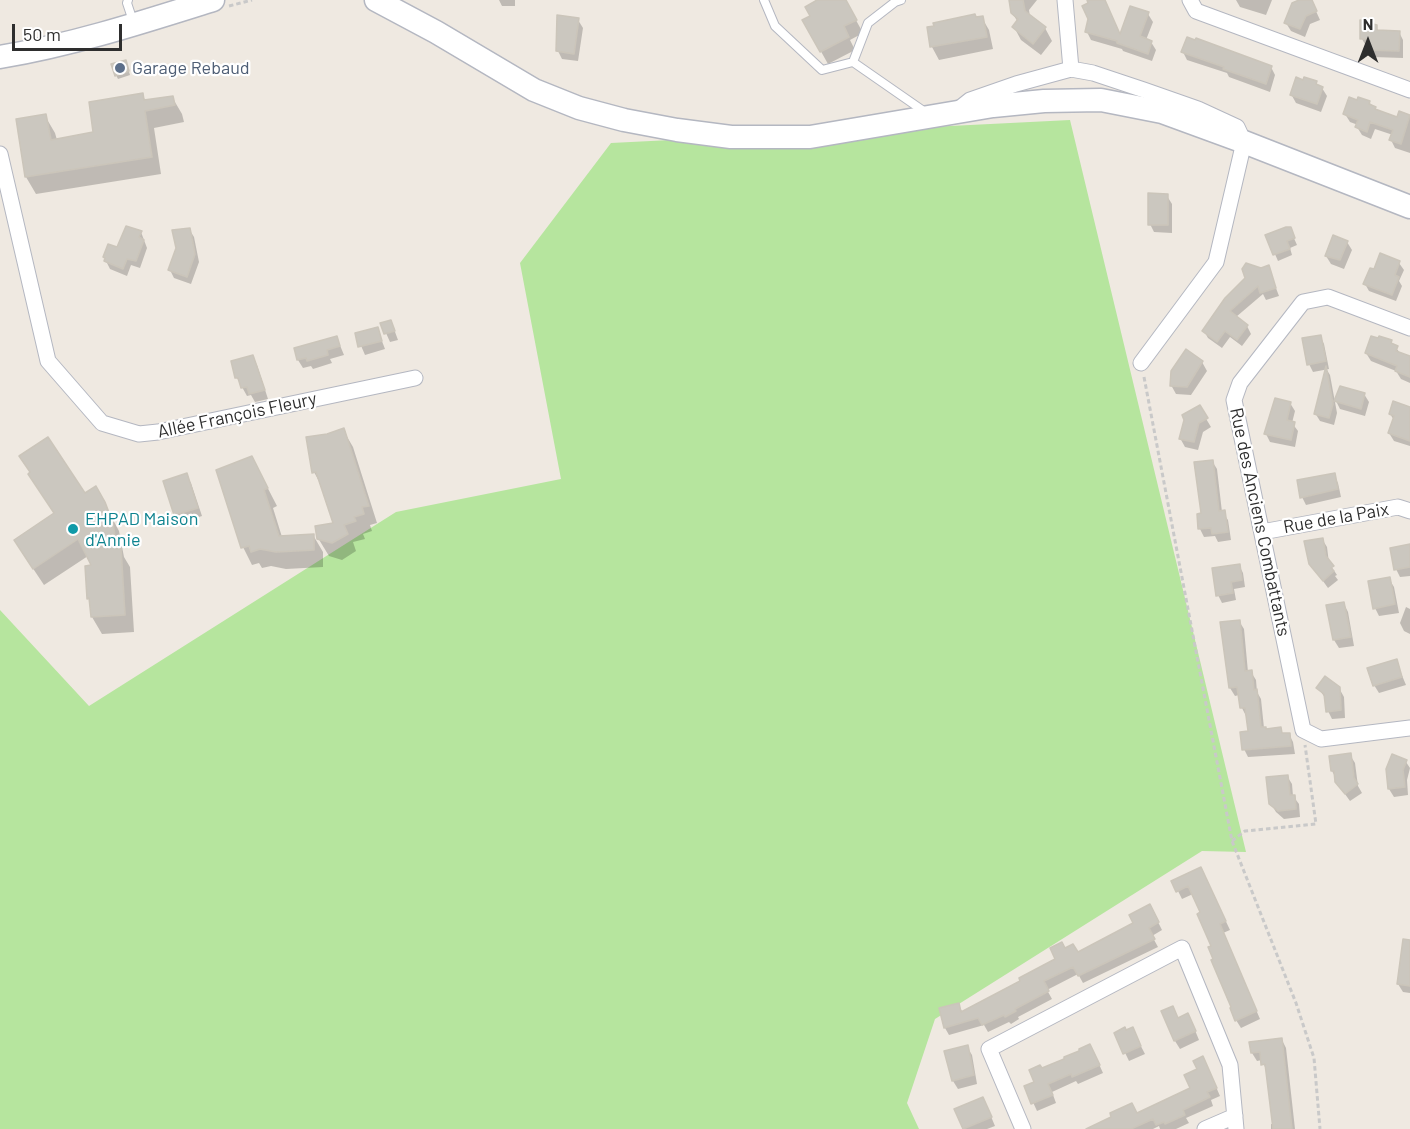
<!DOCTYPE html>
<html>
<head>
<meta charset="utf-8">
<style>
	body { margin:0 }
	#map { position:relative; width:1410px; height:1129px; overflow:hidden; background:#efe9e1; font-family:Barlow,sans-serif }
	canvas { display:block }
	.north { position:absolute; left:1338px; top:12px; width:60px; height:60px; -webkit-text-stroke:4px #fff; paint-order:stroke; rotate:0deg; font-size:16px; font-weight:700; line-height:24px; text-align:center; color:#2e2e2e }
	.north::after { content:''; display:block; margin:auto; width:21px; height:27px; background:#2e2e2e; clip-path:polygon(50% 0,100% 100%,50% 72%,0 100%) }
	.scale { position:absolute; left:12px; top:24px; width:110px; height:27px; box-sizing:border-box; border:3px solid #2e2e2e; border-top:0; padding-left:8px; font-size:18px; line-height:21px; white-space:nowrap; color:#2e2e2e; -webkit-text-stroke:4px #fff; paint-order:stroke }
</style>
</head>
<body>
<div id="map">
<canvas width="1410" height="1129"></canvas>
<div class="north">N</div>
<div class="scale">50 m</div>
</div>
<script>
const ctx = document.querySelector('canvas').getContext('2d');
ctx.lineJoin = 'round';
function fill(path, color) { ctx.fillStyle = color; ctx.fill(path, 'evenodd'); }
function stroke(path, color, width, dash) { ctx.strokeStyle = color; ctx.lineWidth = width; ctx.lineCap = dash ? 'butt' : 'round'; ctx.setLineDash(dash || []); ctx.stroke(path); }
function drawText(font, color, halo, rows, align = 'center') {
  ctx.font = font + ' Barlow,sans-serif'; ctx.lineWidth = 4.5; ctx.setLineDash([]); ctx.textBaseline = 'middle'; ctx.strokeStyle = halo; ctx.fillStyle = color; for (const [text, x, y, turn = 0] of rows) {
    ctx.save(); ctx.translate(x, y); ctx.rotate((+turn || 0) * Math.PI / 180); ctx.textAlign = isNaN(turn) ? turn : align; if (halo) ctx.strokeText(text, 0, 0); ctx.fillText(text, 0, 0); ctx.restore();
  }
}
fill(new Path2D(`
	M1070,120l176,732 -44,-1 -267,168 -28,84 12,26h-919v-519l89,96 307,-194 165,-33 -41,-216 91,-120z`), '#b6e59e');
fill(new Path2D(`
	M499,0h16v6h-13z
	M821,0h24l18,33 -13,7 5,10 -27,14 -24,-43 8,-4z
	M1010,0h27l-8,10 1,7 15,11 7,13 -11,14 -20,-15 -7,-13 4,-5 -6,-9z
	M1089,0h15l17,37 27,-23 5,8 -7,18 5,2 5,8 -4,11 -29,-10 -1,-2 -31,-9 -4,-8 3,-28z
	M1236,0h36l-6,15 -26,-8z
	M1303,0h8l9,20 -10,4 -5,13 -14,-6 -5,-8z
	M982,18l7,12 4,19 -54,11 -7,-13 -4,-19z
	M578,20l5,8 -5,33 -16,-2 -4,-8z
	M1372,23l7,8 20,1 4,8v18l-30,-1 -4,-11h-3l-4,-7z
	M1183,52l88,15 4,8 -5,17 -41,-15 -2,-4 -40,-13z
	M127,65l3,10 -12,4 -2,-4z
	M1316,83l2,4 4,1 5,8 -6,16 -25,-9 -5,-9z
	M142,95l4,6 26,-4 10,17 2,8 -30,6 7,46 -125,20 -10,-17 -9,-57 28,-4 10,17 2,7 38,-7z
	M1369,102l8,9 21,8 2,-6 10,4v36l-15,-5 -4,-8 2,-5 -18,-6 -4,10 -9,-4 -5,-8 1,-2 -8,-3 -5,-8z
	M1167,196l5,8v29l-18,-1 -4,-8z
	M1289,227l8,18 -7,3 2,7 -14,6 -11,-25z
	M189,229l5,8 5,25 -8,22 -17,-6 -4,-8z
	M141,232l6,16 -7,20 -9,-3 -4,11 -17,-7 -4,-8 12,-12z
	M1347,242l5,8 -8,19 -13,-5 -5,-8z
	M1399,263l5,7 -5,11 3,5 -6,15 -27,-10 -4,-7 9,-13z
	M1268,267l11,29 -13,4 -3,-6 -27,23 11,9 4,8 -9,12 -12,-9 -8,11 -14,-10 -4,-7z
	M391,321l7,19 -8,2 -8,-18z
	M377,328l8,21 -20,6 -9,-21z
	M1320,336l4,8 5,25 -16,3 -4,-8z
	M337,338l7,17 -14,4 2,4 -19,6 -2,-3 -8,2 -5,-8z
	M1391,342l10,12 9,3v26l-9,-4 -5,-8 -25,-10 -5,-8z
	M253,357l4,8 11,34 -13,3 -4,-7 -4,1 -10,-18z
	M1202,362l5,9 -16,24 -15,-1 -5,-9z
	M1327,370l3,5 7,38 -3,12 -14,-4 -5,-8z
	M1364,394l5,8 -4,14 -25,-7 -4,-8z
	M1290,403l5,8 -3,12 6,8 -3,16 -25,-5 -4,-8z
	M1199,407l12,20 -8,5 -5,18 -13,-3 -5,-9 5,-18z
	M1410,409v37l-16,-5 -5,-8 5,-13 -4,-6z
	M343,430l10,17 24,76 -7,2 2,6 -9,3 2,5 -12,3 3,9 -14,9 -13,-4 -11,-18 17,-14 -12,-35 -9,-17 13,-37z
	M1212,461l5,8 5,43 6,8 3,20 -13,2 -3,-6 -11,1 -4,-8z
	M30,474l55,21 20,10 14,26 5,26 6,10 4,65 -32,2 -10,-17 -1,-14 -3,-5 5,-32 -5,-10 -44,29 -18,-27 29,-43z
	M186,475l5,8 11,33 -22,7 -4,-8 -11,-33z
	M261,475l16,31 -4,2 9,29 31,-2 10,17v15l-37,2 -15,-3 -9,2 -3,-5 -7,2 -9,-18z
	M1334,475l4,8 3,14 -35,8 -4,-8z
	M1322,539l5,8 2,16 8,12 -2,1 3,4 -10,8 -18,-25z
	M1410,546v30l-10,1 -4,-8z
	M1239,565l4,8 2,14 -11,2 2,11 -14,3 -4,-8z
	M1389,579l5,8 5,26 -20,3 -4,-8z
	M1344,604l4,8 6,34 -15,2 -5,-8 -6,-34z
	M1406,607l4,2v25l-6,-3 -4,-8z
	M1239,621l5,8 4,43h3l5,8 1,12 4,7 3,29 2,3 14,-2 3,6 6,-1 4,8 2,12 -47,3 -4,-8 6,-17 -4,-16 -4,-8 -3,-13 -4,1 -5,-8z
	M1396,661l10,24 -27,8 -5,-8z
	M1318,688h21l5,9 1,21 -13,1 -4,-8 -2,-12z
	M1350,755l5,8 3,23 4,7 -12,8 -8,-11 -10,-19z
	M1406,762l4,6 -3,12 1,15 -14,2 -5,-8z
	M1287,776l5,8 1,12 6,8 1,13 -16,2 -8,-7 -5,-8z
	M1205,877l25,53 -7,3 37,86 -19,9 -5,-8 -34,-107 -9,-19 -11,5 -4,-8z
	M1154,914l8,16 -10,6 6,11 -75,36 -5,-9 -31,16 5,9 -34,18 1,2 -8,5 -2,-2 -21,10 -4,-7 -35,10 -4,-7 13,-24 5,9 60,-31 34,-23 7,-9 13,4z
	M1410,956v37l-7,-1 -5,-8z
	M1179,1019l13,4 7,17 -19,9 -5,-8z
	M1132,1029l13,25 -16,7 -13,-27z
	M1282,1040l4,8 9,81h-24v-5h3l-7,-52 -5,-12 -5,1 -5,-8z
	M967,1047l5,8 5,29 -19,5 -5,-8 -7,-29z
	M1094,1053l9,20 -25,11 -2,-3 -24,11 4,11 -19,8 -11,-24 10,-4 6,-13z
	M1207,1066l13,30 -9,4 2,6 -27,12 3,5 -13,6h-16l-1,-3 -6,3h-63l47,-15 55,-25z
	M987,1107l8,19 -8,3h-23l-8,-19z`), '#0003');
const building = new Path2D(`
	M817,0h29l11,20 -13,6 5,11 -29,15 -18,-32 8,-4 -5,-9z
	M1009,0h14l2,11 21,16 -13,17 -21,-17 6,-8 -7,-6z
	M1087,0h18l15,34 10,-28 19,6 -9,24 12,5 -4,13 -31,-11v-2l-32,-9 3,-13 -6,-13 6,-3z
	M1299,0h13l5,11 -11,5 -6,13 -16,-6 8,-20z
	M975,14l1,3 7,-1 4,21 -57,10 -3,-20 7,-1 -1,-3z
	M557,15l22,3 -5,36 -18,-3z
	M1360,20l13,2v2l4,1v5l23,1 -1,20 -32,-1 1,-11h-8z
	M1187,37l8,3 1,-2 76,28 -6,18 -43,-15 1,-2 -43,-15z
	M126,60l3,11 -14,5 -4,-12z
	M1296,77l7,3 1,-3 13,4 -1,3 7,3 -6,17 -27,-9z
	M143,93l1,7 29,-4 2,9 -30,6 7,46 -127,20 -9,-58 30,-5 5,26 42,-8 -4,-30z
	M1349,97l8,3 1,-3 12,4 -1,3 7,3 -1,2 22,8 2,-6 11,4 -9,29 -12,-4 4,-10 -23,-8 -3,10 -12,-5 3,-7 -15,-6z
	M1148,193l20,1v31h-20z
	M126,226l16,5 -3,6 5,3 -8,21 -9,-2 -4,10 -19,-8 1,-3 -2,-1 5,-13 9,3z
	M1286,227h5l4,11 -8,3 3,8 -17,6 -8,-20z
	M190,228l5,26 -8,23 -19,-7 8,-22 -4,-18z
	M1333,235l15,6 -8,19 -15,-4z
	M1380,253l20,8 -5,14 4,2 -7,18 -29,-11 7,-16 4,1z
	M1246,263l15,5 8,-3 7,23 -16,5 -2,-7 -28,25 18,14 -11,15 -12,-9 -8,11 -15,-11 23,-33 20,-20 -3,-9z
	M391,320l4,11 -11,3 -4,-11z
	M378,327l4,14 -24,6 -3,-14z
	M1321,335l5,26 -19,4 -5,-27z
	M337,336l3,10 -13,4 1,5 -21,6 -1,-3 -9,2 -3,-12z
	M1371,336l7,2 1,-2 13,4 -1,3 7,3 -2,5 14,5v21l-15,-6 2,-5 -32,-13z
	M1186,349l17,12 -16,26 -17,-1 1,-15z
	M253,355l12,35 -16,4 -2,-7 -6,1 -3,-10h-3l-4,-17z
	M1326,366l7,38 -4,14 -15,-4z
	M1340,386l25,7 -4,16 -27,-8z
	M1275,398l16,4 -4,18 8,2 -4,18 -27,-6z
	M1393,401l17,6v34l-22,-8 6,-17 -5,-2z
	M1200,405l8,13 -9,5 -5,19 -15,-3 5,-19 -2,-5z
	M344,428l25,78 -7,1 2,7 -10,3 2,4 -12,4 4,9 -16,9 -15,-4 -2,-13 18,-3 -17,-51 -4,1 -6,-36 21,-3z
	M48,437l37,56 11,-7 9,16 8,21 4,26 4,-1 4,67 -34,2 -2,-19 -2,1 -2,-33 6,-1 -13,-26 -45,30 -19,-29 40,-27 -26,-39 2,-2 -11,-16z
	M252,456l16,32 -4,2 15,46 35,-2v16l-38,2 -16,-3 -9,3 -2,-6 -8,2 -25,-78z
	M1213,460l6,51 6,-1 3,22 -16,2 -1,-6 -13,1 -1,-15 4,-1 -7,-51z
	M187,473l11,35 -24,7 -11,-34z
	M1335,473l3,16 -38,9 -3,-18z
	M1323,538l3,18 8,10 -3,2 3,3 -11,10 -14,-17 -5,-23z
	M1410,544v23l-16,3 -4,-22z
	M1240,564l2,16 -11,2 2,11 -17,3 -4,-28z
	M1390,577l5,27 -22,5 -5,-28z
	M1344,602l7,35 -18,3 -7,-35z
	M1240,620l5,51 7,-1 2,20 3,-1 4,38h5v2l15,-2 1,6h8l1,13 -49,4 -2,-18 8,-1 -3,-23h-5l-3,-21 -8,1 -9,-66z
	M1397,659l5,18 -29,9 -6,-18z
	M1325,676l15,11 1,23 -15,2 -2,-18 -8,-6z
	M1351,753l3,25 4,6 -13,10 -10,-12 -1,-11h-3l-2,-15z
	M1392,754l15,6 -4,10 2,17 -17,2 -2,-20z
	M1288,775l2,20h5l1,14 -18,2 -9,-7 -3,-27z
	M1201,867l25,54 -6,3 37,87 -22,10 -5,-13 1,-1 -20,-47 2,-1 -5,-12 3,-1 -14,-32 3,-2 -12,-26 -12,6 -5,-11z
	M1150,904l9,18 -10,6 6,11 -77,37 -5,-9 -29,14 5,10 -34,18 1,2 -11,6 -1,-2 -22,10 -4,-7 -34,10 -5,-20 20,-5 2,9 59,-31 -1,-3 36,-19 -5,-11 12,-6 3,6 8,-4 5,8 55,-29 -4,-8z
	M1403,939l7,1v46l-13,-2z
	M1173,1006l5,12 10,-5 8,18 -22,10 -13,-30z
	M1125,1027l1,3 7,-3 8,19 -18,8 -9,-21z
	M1282,1038l10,91h-19l-8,-65 -4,1 -1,-13 -9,1 -2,-11z
	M1090,1044l10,21 -28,12 -1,-3 -23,10 5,11 -22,9 -7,-18 10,-4 -5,-12 11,-5 2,3 22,-9v-2l15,-6v-2z
	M968,1045l6,30 -22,6 -8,-30z
	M1203,1056l14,32 -10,4 3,5 -27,13 2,5 -20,9 -1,-2 -8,3 -3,-6 -22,10h-45l25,-12 -1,-4 22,-10 5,10 53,-25 -6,-13 13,-6 -4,-8z
	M983,1097l9,20 -29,12 -9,-20z`);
fill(building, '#cbc7bf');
stroke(building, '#cbc5ba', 1.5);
const service = new Path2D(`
	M128,0l-1,3 6,18
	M764,0l11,26 47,44 31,-8
	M901,0l-6,2 -27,21 -15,39 72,50`);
const minor = new Path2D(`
	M1065,0l6,69
	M1190,0l6,11 214,79
	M960,108l10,-8 46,-16 55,-15 22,4 51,17 54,19 39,18 7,15 -28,120 -75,101
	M0,154l48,207 54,62 37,11 19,-2 257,-54
	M1410,328l-82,-31 -25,5 -63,81 -6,17 69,330 18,9 89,-11
	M1262,532l136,-25 12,4
	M1023,1129l-34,-80 193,-101 48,117 6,64
	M1205,1129l30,-13`);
const secondary = new Path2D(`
	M376,0l60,32 98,58 45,18 45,12 53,10 54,7h79l183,-31 51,-5 57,-1 61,12 82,30 166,65
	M0,57c72,-12 143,-35 213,-57`);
stroke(service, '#b4b7c1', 10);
stroke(minor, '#b4b7c1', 17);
stroke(secondary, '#b4b7c1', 25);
stroke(new Path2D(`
	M229,6l23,-6
	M1144,377l88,464 64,162 18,55 6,71
	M1232,841l13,-10 71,-7 -11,-79`), '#c9c9c9', 3, [4.5, 3]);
stroke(service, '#fff', 8);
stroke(minor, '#fff', 15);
stroke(secondary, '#fff', 22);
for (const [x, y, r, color] of [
	[120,68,6,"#5c6f8a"],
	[73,529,6,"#0f9aa8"]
]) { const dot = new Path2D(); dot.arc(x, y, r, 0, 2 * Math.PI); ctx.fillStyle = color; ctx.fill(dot); stroke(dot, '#fff', 2); }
drawText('18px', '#4e5e75', '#fff', [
	["Garage Rebaud",132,68]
], 'left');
drawText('18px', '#2e2e2e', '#fff', [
	["Allée François Fleury",237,415,-12],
	["Rue de la Paix",1336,518,-10],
	["Rue des Anciens Combattants",1260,522,78]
]);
drawText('18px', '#0d838f', '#fff', [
	["EHPAD Maison",85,519],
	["d'Annie",85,540]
], 'left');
</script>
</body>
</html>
